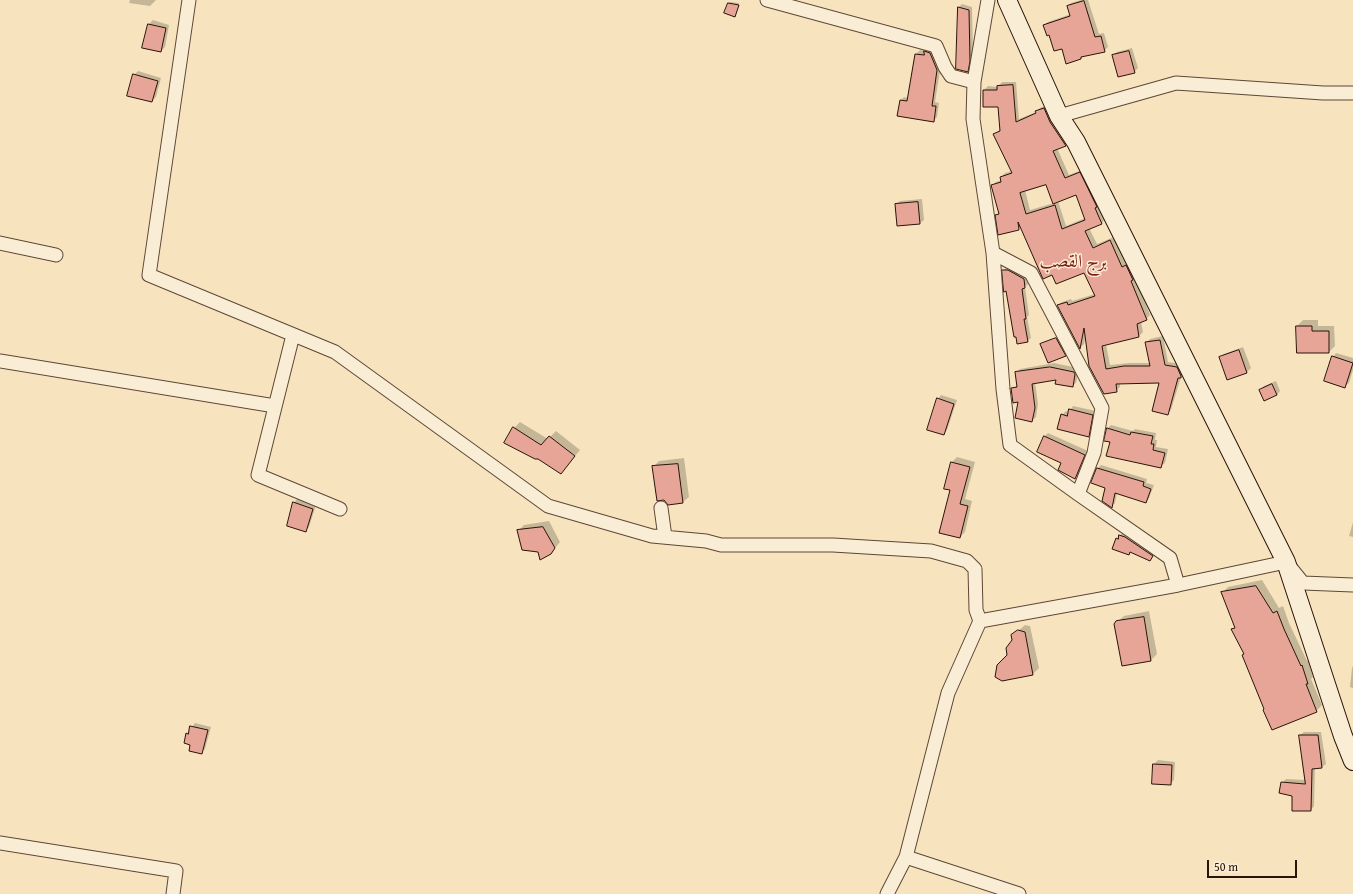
<!DOCTYPE html>
<html>
<head>
<meta charset="utf-8">
<style>
	body { margin:0 }
	#map { position:relative; width:1353px; height:894px; overflow:hidden; background:#f7e4bf; font-family:"Gentium Book Plus",serif }
	canvas { display:block }
	.scale { position:absolute; left:1207px; top:860px; width:90px; height:18px; box-sizing:border-box; border:2px solid #2a1309; border-top:0; padding-left:5px; font-size:12px; line-height:14px; white-space:nowrap; color:#2a1309; -webkit-text-stroke:3px #faedd5; paint-order:stroke }
</style>
</head>
<body>
<div id="map">
<canvas width="1353" height="894"></canvas>
<div class="scale">50 m</div>
</div>
<script>
const ctx = document.querySelector('canvas').getContext('2d');
ctx.lineJoin = 'round';
function fill(path, color) { ctx.fillStyle = color; ctx.fill(path, 'evenodd'); }
function stroke(path, color, width, dash) { ctx.strokeStyle = color; ctx.lineWidth = width; ctx.lineCap = dash ? 'butt' : 'round'; ctx.setLineDash(dash || []); ctx.stroke(path); }
function drawText(font, color, halo, rows, align = 'center') {
  ctx.font = font + ' "Gentium Book Plus",Amiri,serif'; ctx.lineWidth = 3; ctx.setLineDash([]); ctx.textBaseline = 'middle'; ctx.strokeStyle = halo; ctx.fillStyle = color; for (const [text, x, y, turn = 0] of rows) {
    ctx.save(); ctx.translate(x, y); ctx.rotate((+turn || 0) * Math.PI / 180); ctx.textAlign = isNaN(turn) ? turn : align; if (halo) ctx.strokeText(text, 0, 0); ctx.fillText(text, 0, 0); ctx.restore();
  }
}
fill(new Path2D(`
	M130,0h26l-6,6 -21,-3z
	M1081,0h7l11,34 5,-1 4,14 -4,4 -20,5 -3,2 -19,-11 -13,-13 -5,-9 4,-3 23,-8 -3,-8 3,-3z
	M730,2l9,1 -4,13 -6,-13z
	M962,4l10,3 1,50 -2,11 -4,3 -8,-64z
	M153,20l16,5 -4,22 -4,4 -18,-4 6,-23z
	M929,48l12,17 -6,37 4,1 -2,14 -4,4 -33,-20 4,-4 4,1 8,-44 4,-4 6,1z
	M1132,48l6,20 -4,4 -21,-17 4,-3z
	M138,71l23,7 -5,19 -4,4 -18,-26z
	M1002,82h14l3,37 17,-7 4,-4 8,-4 21,37 -4,4 -8,3 12,27 15,-6 21,50 -3,4 -13,5 8,16 17,-7 12,27 4,-2 5,15 15,38 -4,4 -5,3 2,10 -4,4 -33,8 4,21 19,-2h21l-4,-20 4,-4 13,-3 5,26 13,2 4,9 -4,4 -10,33 -4,4 -7,-32 -40,1v4l-4,4 -30,-57 -2,10 -4,4 -22,-43 4,-3 9,-3 1,2 23,-7 -10,-23 -32,3 -32,-47 -3,2 -21,-13 3,-3 -8,-27 4,-4 6,-2 -1,-3 4,-4 7,-2 -18,-37 7,-5 -2,-23 -15,-16 4,-4 10,1zM1047,184l7,19 -24,7 -5,-20zM1076,194l9,24 -19,8 -8,-25z
	M922,199l2,21 -4,3 -24,-19 4,-3z
	M1007,267l20,8 1,9 -3,3 4,28 -2,2 4,21 -4,3 -10,-6 -14,-64z
	M1303,320h15v6h16l1,20 -6,6 -32,-26z
	M1058,337l9,17 -2,1 -22,-12z
	M1243,347l8,21 -4,4 -19,7 -8,-21 4,-4z
	M1336,353l17,5v12l-4,13 -4,3 -12,-29z
	M1054,363l24,5 1,2 -3,13 -4,3 -15,-7 -22,3 3,22 -2,13 -4,4 -20,-32 6,-4 -2,-12 4,-4z
	M1276,381l4,10 -3,4 -16,-5 3,-4z
	M941,395l16,5 -10,30 -3,4 -6,-35z
	M1073,406l23,5 -4,21 -4,4 -26,-21 4,-4 3,1z
	M520,422l28,17 8,-8 24,19 -19,23 -47,-45z
	M1111,425l22,6 2,-2 21,4 -1,7h2l-1,7 12,2 -3,14 -4,3 -50,-24 -4,-13z
	M1048,433l40,18 -9,23 -4,4 -31,-41z
	M957,457l18,5 -10,37 7,2 -7,31 -5,5 -9,-47 -6,-2 7,-26z
	M684,458l5,39 -6,5 -15,2 -4,-5 -11,-32 6,-6z
	M1101,465l46,14 -1,4 8,2 -5,13 -3,4 -29,-9 -2,10 -3,3 -5,-19 -15,-5 6,-14z
	M297,499l19,6 -7,22 -4,4 -11,-28z
	M549,521l11,21 -9,11 -12,-2 -21,-20 6,-6z
	M1353,522v15l-4,-1z
	M1124,531l32,21 -6,8 -18,-9 -3,2 -12,-14z
	M1262,580l17,28 4,-2 6,17 18,38 1,-1 5,17 -2,2 11,26 -6,6 -51,-2 -20,-56 -12,-24 3,-2 -14,-34 6,-6z
	M1149,611l8,43 -6,6 -34,-38 7,-6z
	M1025,625l5,1 9,42 -6,6 -31,6 11,-40 -1,-4z
	M1353,666v22l-3,-1 2,-19z
	M195,723l16,4 -6,22 -4,4 -10,-9 -4,-10z
	M1304,732h17l5,32 -4,3 -7,1 -1,38 -3,4 -29,-27 4,-4 20,1 -6,-45z
	M1158,760l17,2 -1,18 -4,4 -16,-20z`), '#0003');
const building = new Path2D(`
	M1084,1l11,36 6,-1 4,16 -24,5v2l-15,5 -4,-15 -8,2 -5,-16 -2,1 -4,-11 27,-9 -3,-10z
	M728,3l11,2 -4,12 -11,-4z
	M958,7l11,3 1,51 -2,11 -12,-3z
	M148,24l18,4 -5,24 -19,-4z
	M924,51l6,2 7,17 -5,36h4l-2,16 -37,-6 3,-16 7,1 8,-47 9,1z
	M1129,51l6,22 -17,4 -6,-22z
	M133,74l25,7 -6,21 -25,-6z
	M1013,85l3,37 20,-9 -1,-2 9,-3 6,14 16,24 -13,5 12,27 15,-6 17,35 -2,1 7,16 -17,7 8,17 17,-8 12,27 4,-2 7,15 -2,1 16,39 -10,4 2,13 -37,9 4,23 18,-3h26l-5,-24 15,-2 5,25 12,2 4,9v2h-3l-10,37 -16,-4 7,-28 -43,1 1,8 -13,2 -15,-28 -5,-38 -4,21 -23,-44 10,-3 1,3 27,-9 -11,-23 -28,11 -4,-9 -9,4 -25,-57 1,8 -21,5 -3,-20 4,-1 -8,-29 10,-3 -1,-5 12,-4 -19,-39 7,-3 -2,-24h-15v-17h14v-4zM1046,185l7,19 23,-9 9,25 -23,9 -7,-24 -29,9 -6,-21z
	M918,202l2,22 -23,2 -2,-22z
	M1002,270h6l16,9 1,9 -3,1 4,30h-2l4,23 -11,2 -1,-7h-2l-8,-46 -2,1z
	M1296,326h16v5h17v22h-32z
	M1056,338l10,18 -18,7 -8,-19z
	M1239,350l8,23 -20,7 -8,-23z
	M1332,356l21,7 -8,25 -21,-7z
	M1050,367l24,5 1,2 -2,13 -18,-3 1,-4 -24,4 3,24 -3,14 -17,-4 3,-16 -5,1 -2,-15 6,-1 -2,-15z
	M1272,384l5,11 -13,6 -5,-11z
	M937,398l17,6 -10,31 -17,-5z
	M1069,409l24,6 -4,22 -32,-8 4,-15 6,2z
	M513,427l28,18 8,-9 26,20 -14,18 -23,-15h-3l-31,-16z
	M1107,428l23,7 1,-3 22,4 -2,8h3l-1,6 12,3 -4,15 -55,-12 4,-14 -6,-1z
	M1044,436l41,19 -10,24 -17,-9 3,-7 -24,-11z
	M951,462l19,5 -10,37 8,2 -8,32 -21,-5 11,-43 -6,-1z
	M678,464l5,39 -15,2 -4,-5 -7,1 -5,-35z
	M1097,468l47,14 -1,4 8,3 -5,14 -31,-10 -3,15 -10,-7 3,-13 -14,-5z
	M293,502l20,7 -7,23 -19,-6z
	M543,527l12,21 -4,6 -11,6 -2,-8 -16,-2 -5,-20z
	M1119,535l6,2 28,19 -3,5 -20,-9 -1,3 -17,-6 4,-11 2,1z
	M1256,586l17,27 4,-2 7,18 17,37 1,-1 6,19h-2l11,28 -45,18 -9,-20 1,-1 -22,-54 2,-1 -13,-25 4,-1 -14,-36z
	M1144,617l7,44 -29,5 -8,-42 2,-3z
	M1018,630l7,2 8,43 -31,6 -7,-4 2,-12 10,-10 -1,-7 6,-8 -1,-5z
	M190,726l18,4 -6,24 -13,-3 1,-6 -6,-2 2,-10 2,1z
	M1299,735h19l4,33 -10,1 -1,42h-19v-15l-13,-3 2,-11 24,2z
	M1153,764l19,1 -1,20 -19,-1z`);
fill(building, '#e6a597');
stroke(building, '#2a1309', 1);
const minor = new Path2D(`
	M189,0l-40,275 186,77 213,154 104,30 54,5 15,4h112l98,6 36,10 8,8 1,41 4,11
	M767,0l169,46 9,21 6,9 23,6
	M988,0l-14,82 -1,37 20,134 10,136 7,56 68,49 92,64 8,27 108,-23 17,21 50,2
	M1059,116l117,-33 147,10h30
	M0,243l56,12
	M993,253l38,20 71,135 -8,45 -16,41
	M293,335l-35,140 82,34
	M0,361l275,45
	M661,508l4,29
	M0,843l176,28 -3,23
	M906,857l113,37
	M887,894l19,-37 42,-164 32,-72 198,-36`);
const secondary = new Path2D(`
	M1007,0l52,116 17,26 210,420 57,174 10,25`);
stroke(minor, '#5d4736', 15);
stroke(secondary, '#2a1309', 20);
stroke(minor, '#faedd5', 13);
stroke(secondary, '#faedd5', 18);
drawText('18px', '#7a1f14', '#faedd5', [
	["برج القصب",1073,262]
]);
</script>
</body>
</html>
